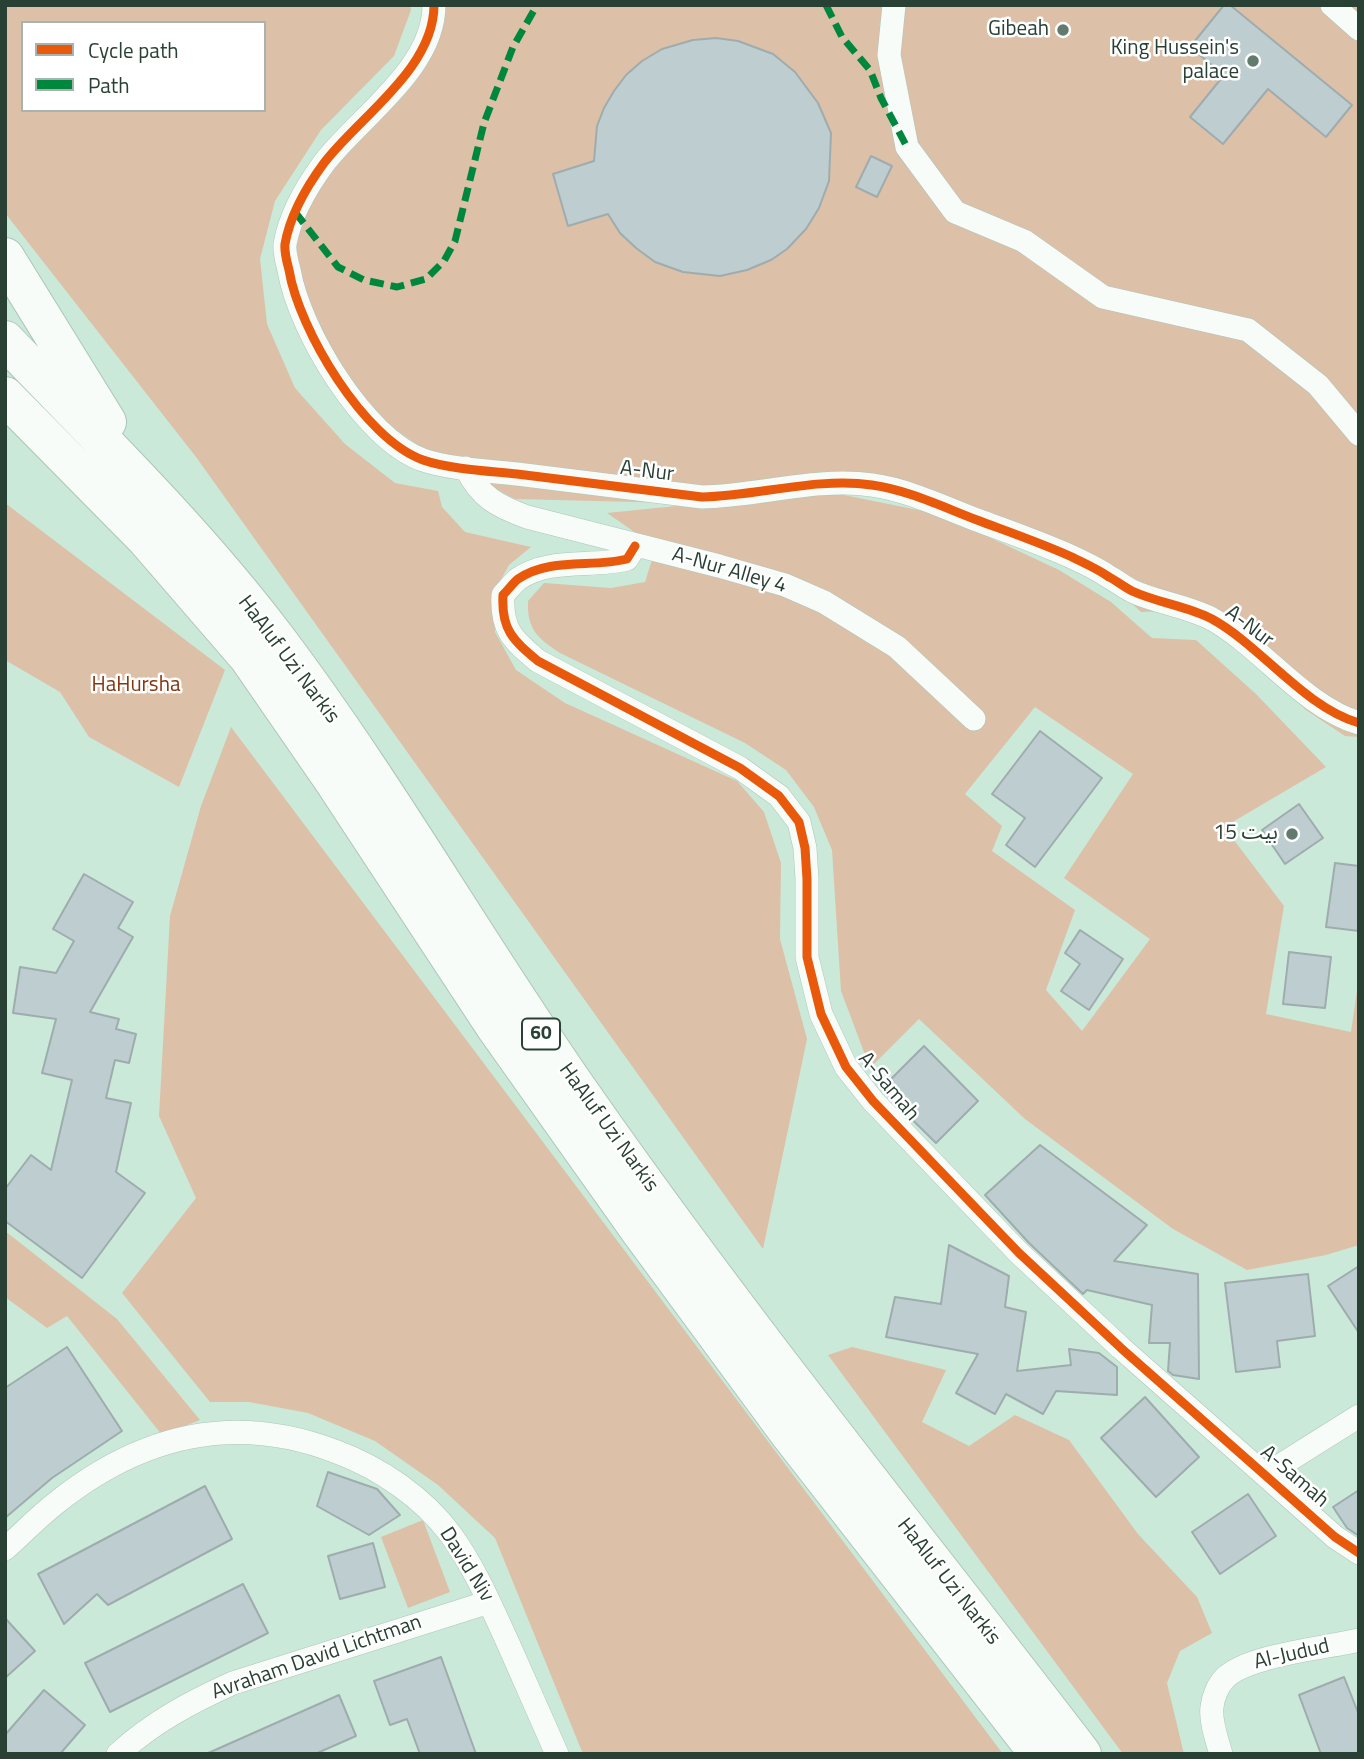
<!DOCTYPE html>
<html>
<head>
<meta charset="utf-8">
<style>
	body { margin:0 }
	#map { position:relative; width:1364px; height:1759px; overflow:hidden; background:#cae9d9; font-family:"Titillium Web",sans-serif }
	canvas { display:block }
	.frame { position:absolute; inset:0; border:7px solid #294035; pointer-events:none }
	.legend { position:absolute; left:21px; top:21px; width:245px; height:91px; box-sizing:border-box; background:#fff; border:2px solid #a9b3ae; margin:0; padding:9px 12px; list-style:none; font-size:21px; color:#294035 }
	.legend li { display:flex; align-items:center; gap:14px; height:35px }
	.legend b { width:35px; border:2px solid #a9b3ae }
</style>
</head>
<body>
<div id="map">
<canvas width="1364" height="1759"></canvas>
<div class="frame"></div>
<ul class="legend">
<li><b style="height:9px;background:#e8590c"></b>Cycle path</li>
<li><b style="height:9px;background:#00873e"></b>Path</li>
</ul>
</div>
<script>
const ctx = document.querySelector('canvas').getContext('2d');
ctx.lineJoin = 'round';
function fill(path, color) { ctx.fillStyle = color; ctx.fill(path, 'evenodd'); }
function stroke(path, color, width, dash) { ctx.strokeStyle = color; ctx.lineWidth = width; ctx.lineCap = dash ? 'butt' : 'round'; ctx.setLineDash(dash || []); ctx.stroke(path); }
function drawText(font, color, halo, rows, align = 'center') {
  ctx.font = font + ' "Titillium Web","Noto Sans Arabic",sans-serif'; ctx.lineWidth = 5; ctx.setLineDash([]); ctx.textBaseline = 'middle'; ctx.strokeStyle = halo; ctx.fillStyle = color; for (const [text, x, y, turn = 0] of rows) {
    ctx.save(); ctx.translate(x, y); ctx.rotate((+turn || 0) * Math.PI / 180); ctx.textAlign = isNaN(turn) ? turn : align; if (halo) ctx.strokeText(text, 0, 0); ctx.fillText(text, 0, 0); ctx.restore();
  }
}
fill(new Path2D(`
	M5,5h405l1,5 -17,46 -73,74 -46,71 -15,58 7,65 28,64 50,56 50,39 43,8 4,16 23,25 66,15 -22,18 -16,29 2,38 21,38 49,33 172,78 27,31 17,51 -1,76 27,100 -44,210 -567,-792 -191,-244zM23,23h241v87h-241z
	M436,5h923v732l-14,-1 -39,-26 -76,-73 -56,-26 -33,1 -47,-43 -133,-45 98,46 52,32 41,36 44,2 60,54 70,73 -102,60 60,79 -18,108 85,18 8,-55v268l-33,10 -79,15 -74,-41 -148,-110 -106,-100 -49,49 -29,-77 -9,-141 -18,-43 -28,-37 -41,-27 -185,-90c-23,-15 -33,-24 -32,-52l16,-18 67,5 34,-6 11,-35 -49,-34 217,-22 104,21 -36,-13 -65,-10 -150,14 -162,-4 -73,-38 -51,-34 -52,-59 -54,-121 32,-71 64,-75zM1035,707l98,67 -69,104 86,61 -68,92 -36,-41 29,-80 -83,-59 10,-25 -37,-32z
	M5,503l220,167 -46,117 -90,-50 -29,-45 -55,-32z
	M231,727l772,1027h-420l-88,-216 -57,-53 -63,-44 -67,-28 -59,-11h-39l-88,-109 74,-95 -37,-82 11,-200 31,-110z
	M5,1231l112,88 83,101 -38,15 -95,-119 -20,12 -42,-31z
	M852,1347l94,23 -24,52 47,24 46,-31 54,25 69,94 59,63 15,36 -32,18 -13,32 17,71h-61l-295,-399z
	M423,1520l27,72 -42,16 -27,-71z`), '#ddc0a8');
const building = new Path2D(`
	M1224,5h6l122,100 -26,32 -58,-48 -45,55 -33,-27 34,-42 -34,-28z
	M716,38l22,3 35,13 22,18 23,31 13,30 -2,48 -10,27 -13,21 -19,20 -16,11 -24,10 -27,6 -37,-4 -28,-10 -19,-14 -16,-15 -12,-19 -40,12 -15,-52 41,-13 3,-35 7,-18 10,-17 12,-16 16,-14 20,-12 31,-9z
	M871,156l21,10 -15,31 -21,-10z
	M1040,731l62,47 -67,89 -29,-22 19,-27 -33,-24z
	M1299,804l24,34 -38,26 -23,-34z
	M1335,863l24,3v65l-33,-4z
	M84,874l49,28 -15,26 15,9 -43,75 29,7 -3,10 20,5 -7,29 -14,-3 -9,38 25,5 -15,69 29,21 -63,85 -77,-57v-32l26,-34 20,15 21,-90 -30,-7 14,-54 -43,-6 7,-46 36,6 18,-32 -21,-12z
	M1080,930l43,29 -34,51 -28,-19 19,-27 -15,-11z
	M1289,952l42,5 -6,51 -42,-4z
	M924,1046l54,55 -42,42 -55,-54z
	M1040,1145l107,80 -33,36 84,13 1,105 -26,-4 -5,-4 2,-28h-21l3,-38 -65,-15 -4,4 -54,-51 -44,-48z
	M949,1245l60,31 -4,31 21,5 -9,59 54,-6 -2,-16 30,4 18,14v28l-61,-4 -13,23 -37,-20 -11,20 -39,-21 22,-39 -92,-17 9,-40 46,7z
	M1359,1266v67l-31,-47z
	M1308,1274l7,62 -38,5 3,26 -44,5 -11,-89z
	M67,1347l55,84 -70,47 -47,40v-130z
	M1145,1397l54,60 -43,40 -55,-59z
	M328,1472l49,17 23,26 -31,20 -52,-29z
	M205,1486l27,53 -124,66 -11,-11 -33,30 -26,-50z
	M1359,1490v46l-12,-8 -14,-21z
	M1248,1494l28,42 -56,38 -28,-42z
	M373,1543l12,44 -45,12 -12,-43z
	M243,1584l25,49 -158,79 -25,-49z
	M5,1618l30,33 -30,27z
	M441,1657l35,97h-56l-13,-35 -17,6 -16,-44z
	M1344,1677l15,38v39h-38l-22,-59z
	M44,1690l41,35 -25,29h-55v-19z
	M339,1695l17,41 -41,18h-109z`);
fill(building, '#becdcf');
stroke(building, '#9facae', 2);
const minor = new Path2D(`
	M434,5c0,64 -75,112 -110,158 -17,23 -34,53 -39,81 -1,8 2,18 4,26 10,60 75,169 134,190 26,9 66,11 94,14 62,8 123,15 185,23 56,-1 114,-20 170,-12 36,5 71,22 105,35 32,12 64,23 95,37 12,6 26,12 37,20 8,4 15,10 23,14 26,12 55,15 80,28 49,27 92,88 147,104
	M894,5l-5,50 18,92 48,65 69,29 79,56 145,33 70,55 41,49
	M1332,5l27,24
	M466,468c14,29 31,38 61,49l192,49 66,19 39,17 73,45 77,72
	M635,546l-8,13c-35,9 -77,-2 -109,20 -5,4 -10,11 -15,16 -2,35 10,45 35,66l202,107 39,28 20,26 6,26 2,31v78l14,57 25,53 27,34 146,152 102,95 144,127 70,62 24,16
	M1265,1475l94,-59
	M5,1549c17,-15 33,-32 51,-46 85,-68 178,-91 281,-51 43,16 87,46 114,83 24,33 40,71 57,108 16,37 33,74 49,111
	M118,1754c35,-32 73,-52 115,-71l256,-81
	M1221,1754c-4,-14 -11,-33 -9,-47 1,-10 6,-22 13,-29 23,-23 101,-30 134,-38`);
const trunk = new Path2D(`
	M5,257l102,165
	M5,340c93,97 190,191 271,298 111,147 202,309 308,460 157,225 331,438 498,656
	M5,396l142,144 101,117 87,126 161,245 144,203 148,201 251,322`);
stroke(minor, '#adc5b9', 24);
stroke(trunk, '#adc5b9', 40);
stroke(minor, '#f7fcf9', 23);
stroke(trunk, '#f7fcf9', 38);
stroke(new Path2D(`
	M826,5l16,32 28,33 11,28 26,49
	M295,212l43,55 26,13 33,7 29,-8 18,-18 11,-20 29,-118 29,-76 24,-42`), '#00873e', 7, [14, 7]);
stroke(new Path2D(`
	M434,5c0,64 -75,112 -110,158 -17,23 -34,53 -39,81 -1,8 2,18 4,26 10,60 75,169 134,190 26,9 66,11 94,14 62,8 123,15 185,23 56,-1 114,-20 170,-12 36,5 71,22 105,35 32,12 64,23 95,37 12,6 26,12 37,20 8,4 15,10 23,14 26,12 55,15 80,28 49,27 92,88 147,104
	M635,546l-8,13c-35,9 -77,-2 -109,20 -5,4 -10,11 -15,16 -2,35 10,45 35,66l202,107 39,28 20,26 6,26 2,31v78l14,57 25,53 27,34 146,152 102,95 144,127 70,62 24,16`), '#e8590c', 9);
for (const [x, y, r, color] of [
	[1063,30,7,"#617b6e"],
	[1253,61,7,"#617b6e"],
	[1292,834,7,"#617b6e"]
]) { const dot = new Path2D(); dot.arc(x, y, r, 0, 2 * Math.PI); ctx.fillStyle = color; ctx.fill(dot); stroke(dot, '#fff', 2.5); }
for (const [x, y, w] of [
	[541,1034,38]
]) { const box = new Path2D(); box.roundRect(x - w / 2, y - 15.5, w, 31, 5); ctx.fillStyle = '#fff'; ctx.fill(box); stroke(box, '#294035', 2); }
drawText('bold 19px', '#294035', null, [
	["60",541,1034]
]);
drawText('21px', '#294035', '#fff', [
	["Gibeah",1049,30],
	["King Hussein's",1239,49],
	["palace",1239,73],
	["بيت 15",1278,834]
], 'right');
drawText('21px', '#294035', '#fff', [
	["A-Nur",647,472,7],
	["A-Nur Alley 4",729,571,16],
	["A-Nur",1249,627,37],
	["HaAluf Uzi Narkis",288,660,53],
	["A-Samah",888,1087,50],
	["HaAluf Uzi Narkis",608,1128,54],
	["A-Samah",1294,1477,41],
	["David Niv",466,1565,58],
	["HaAluf Uzi Narkis",948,1582,52],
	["Al-Judud",1292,1655,-13],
	["Avraham David Lichtman",317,1658,-19]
]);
drawText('21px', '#85360f', '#fff', [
	["HaHursha",136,686]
]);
</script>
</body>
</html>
